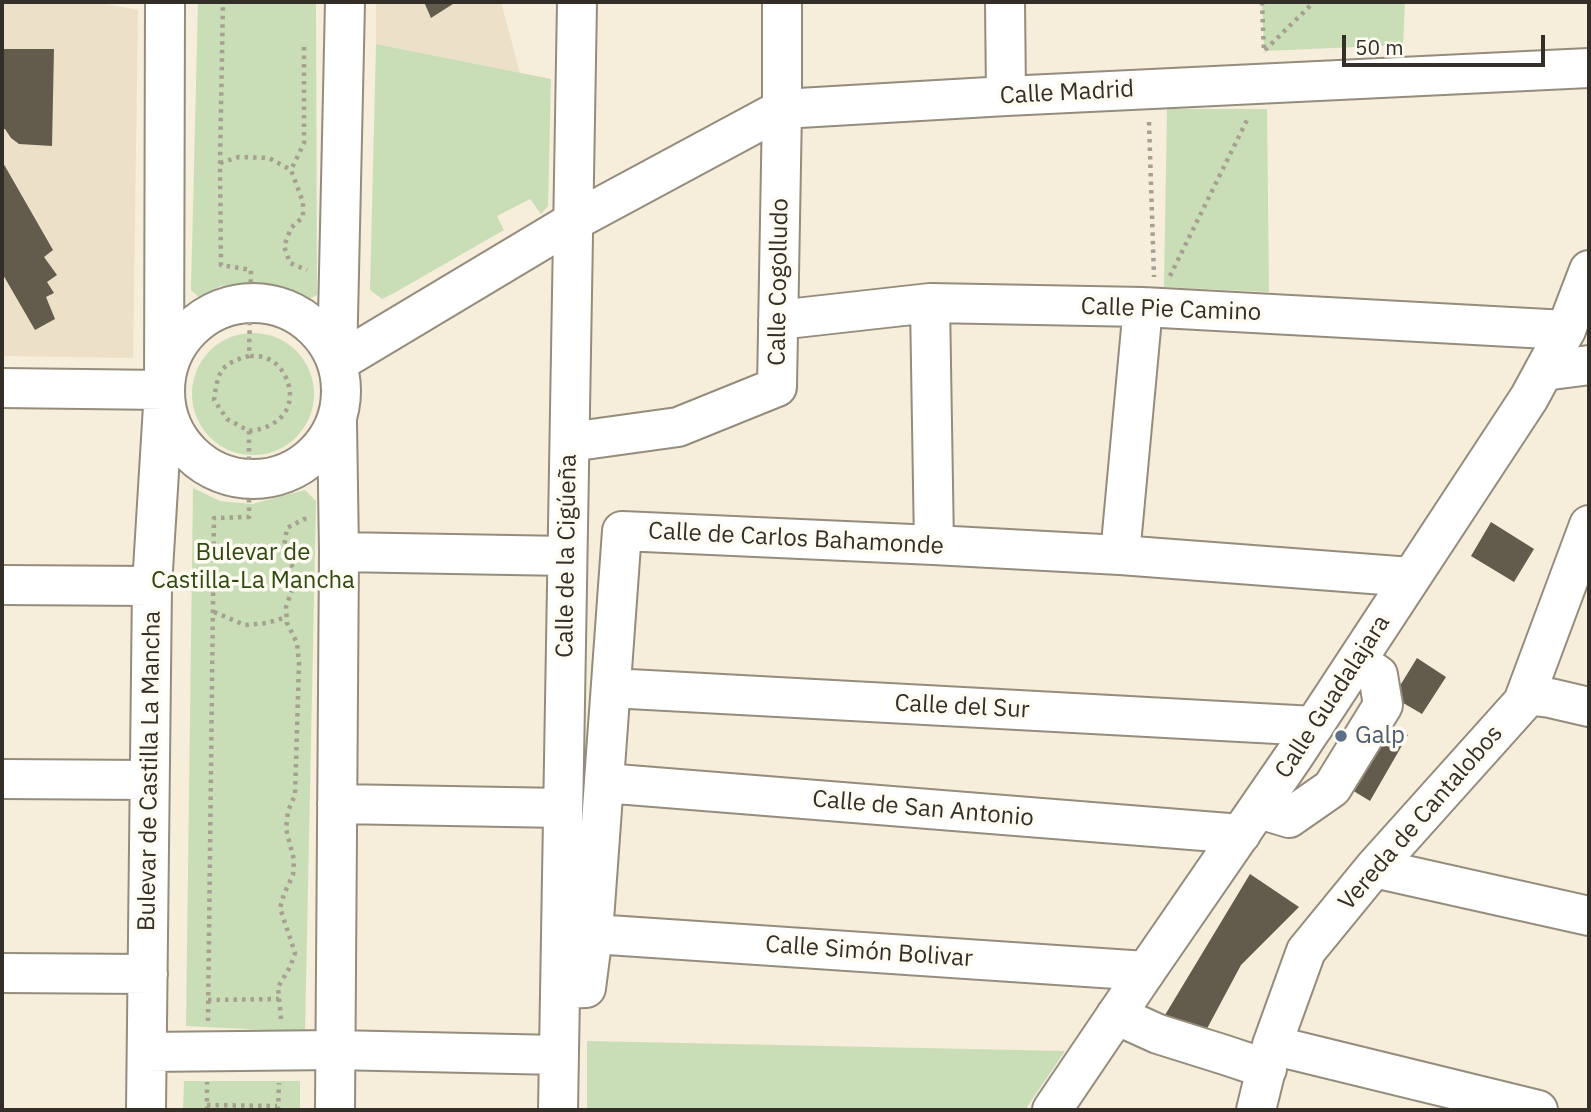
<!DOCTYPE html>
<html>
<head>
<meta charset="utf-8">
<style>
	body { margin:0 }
	#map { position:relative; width:1591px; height:1112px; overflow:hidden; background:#f6eddb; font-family:"IBM Plex Sans",sans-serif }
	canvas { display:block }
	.frame { position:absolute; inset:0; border:4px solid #332f28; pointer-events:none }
	.scale { position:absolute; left:1342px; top:35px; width:203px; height:32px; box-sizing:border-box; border:4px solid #332f28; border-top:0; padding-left:9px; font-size:21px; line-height:24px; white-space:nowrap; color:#332f28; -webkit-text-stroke:5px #fefbf3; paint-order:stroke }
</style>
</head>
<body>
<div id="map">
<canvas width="1591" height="1112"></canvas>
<div class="frame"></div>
<div class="scale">50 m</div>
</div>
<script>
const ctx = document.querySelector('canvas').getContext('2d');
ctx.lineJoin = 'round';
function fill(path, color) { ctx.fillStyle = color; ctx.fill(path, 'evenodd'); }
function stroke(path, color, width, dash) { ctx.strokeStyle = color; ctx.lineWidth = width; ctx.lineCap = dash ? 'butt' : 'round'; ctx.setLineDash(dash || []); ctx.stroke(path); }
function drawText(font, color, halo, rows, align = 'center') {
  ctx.font = font + ' "IBM Plex Sans",sans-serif'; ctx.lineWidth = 7; ctx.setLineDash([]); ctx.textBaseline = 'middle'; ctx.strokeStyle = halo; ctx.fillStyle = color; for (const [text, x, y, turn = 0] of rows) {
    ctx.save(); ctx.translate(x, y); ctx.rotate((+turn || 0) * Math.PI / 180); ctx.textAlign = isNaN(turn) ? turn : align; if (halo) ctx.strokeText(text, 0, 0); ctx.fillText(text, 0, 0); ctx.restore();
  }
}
fill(new Path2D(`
	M2,2h94l42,8 -5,348 -131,-2z
	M376,2h125l19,71 -144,-29z`), '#ece0c8');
fill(new Path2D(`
	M198,2h118l1,293 -10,5 -27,-12 -32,-5 -28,3 -20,12 -9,-8z
	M1262,2h143l-2,43 -139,6z
	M376,44l175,35 -3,127 -7,8 -11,-15 -33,17 7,14 -110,63 -12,6 -12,-9z
	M1167,109h100l2,183 -105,-5z
	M192 394a61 61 0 1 1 122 0a61 61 0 1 1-122 0Z
	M193,488l27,13 32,3 53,-14 11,11 -11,531 -119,-6z
	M587,1041l478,10 -40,59h-438z
	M184,1081h116v29h-117z`), '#c9deb6');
fill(new Path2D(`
	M424,2h32l-25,16z
	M2,49h52l-2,97 -33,-2 -8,-6 -6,-9h-3z
	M2,161l51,89 -9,7 13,18 -10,7 7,11 -8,4 9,22 -20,11 -33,-57z
	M1491,522l43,27 -20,33 -43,-26z
	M1417,658l29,19 -24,37 -29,-17z
	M1359,707l49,28 -38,66 -48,-29z
	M1250,874l49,33 -58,58 -39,73 -37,-23z`), '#635c4d');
const minor = new Path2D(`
	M1005,2l1,94
	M165 391a88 88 0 1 1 176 0a88 88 0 1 1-176 0Z
	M930,303l4,242
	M778,320l152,-17 213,4 423,23
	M337,363l237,-142 208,-112 224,-13 583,-28
	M337,363l8,-361
	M1544,371l45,-6
	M2,388l162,2
	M570,442l108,-15 99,-40 5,-278v-107
	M339,552l228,4
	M1120,555l23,-248
	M2,585l150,1
	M611,688l703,38
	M1526,695l24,3 39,9
	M2,779l147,1
	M604,783l637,51
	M337,804l226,4
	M1259,809l30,9 43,-30 51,-83 -5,-30 -20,-14
	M1374,868l215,48
	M593,934l553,37
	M2,973l146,1
	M560,989l26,-1 7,-54 29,-403 312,14 186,10 291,22
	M1116,1015l42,19 67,21 42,14
	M1272,1045l266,65
	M147,1052l188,-2 223,5
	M146,1110l6,-524 12,-196 1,-388
	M335,1110l4,-558 -2,-130
	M558,1110l19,-1108
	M1256,1110l16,-65 34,-94 68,-83 149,-166 66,-177`);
const major = new Path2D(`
	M1052,1110l94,-139 148,-215 235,-358 37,-68 23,-60`);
stroke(minor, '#948c7c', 42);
stroke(major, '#948c7c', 42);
stroke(new Path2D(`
	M1262,2l2,51
	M304,47v96l-13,27 12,32v15l-12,11 -7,18 6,17 17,7
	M1265,50l49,-48
	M1149,122l5,155
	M220,163l19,-6 30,1 22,12
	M1170,276l78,-158
	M249,431c33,-3 52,-28 34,-59 -4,-6 -9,-11 -17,-14 -5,-2 -11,-2 -16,-2
	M214,612l31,13 22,-2 20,-6
	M208,1000l71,-1
	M281,1019l-3,-32 12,-20 5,-14 -15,-45 4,-14 9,-19 1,-15 -8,-31 2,-18 7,-16 4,-132 -2,-20 -10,-20 -1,-16 7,-20v-19l-9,-21 3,-19 17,-9h3
	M208,1021l6,-503 35,-1v-86l-22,-12 -13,-19c4,-29 6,-36 35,-44l2,-86 -30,-5 -1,-102 3,-161
	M207,1105l70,1
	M207,1110v-28
	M278,1110l1,-27`), '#a69f92', 4.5, [3.5, 5]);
stroke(minor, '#fff', 38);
stroke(major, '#fff', 38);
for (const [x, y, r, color] of [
	[1341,736,7,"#5c6f8a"]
]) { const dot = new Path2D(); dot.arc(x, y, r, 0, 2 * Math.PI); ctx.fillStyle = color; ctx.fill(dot); stroke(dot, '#fefbf3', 2.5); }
drawText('24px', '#332f28', '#fefbf3', [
	["Calle Madrid",1067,93,-3],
	["Calle Cogolludo",779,282,-89],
	["Calle Pie Camino",1171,310,2],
	["Calle de Carlos Bahamonde",796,539,3],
	["Calle de la Cigúeña",567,556,-89],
	["Calle Guadalajara",1333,697,-57],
	["Calle del Sur",962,707,3],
	["Bulevar de Castilla La Mancha",150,771,-89],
	["Calle de San Antonio",923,809,5],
	["Vereda de Cantalobos",1421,818,-49],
	["Calle Simón Bolivar",869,952,4]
]);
drawText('24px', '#30490e', '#fefbf3', [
	["Bulevar de",253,553],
	["Castilla-La Mancha",253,581]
]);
drawText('24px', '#4e5e75', '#fefbf3', [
	["Galp",1355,736]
], 'left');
</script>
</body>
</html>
